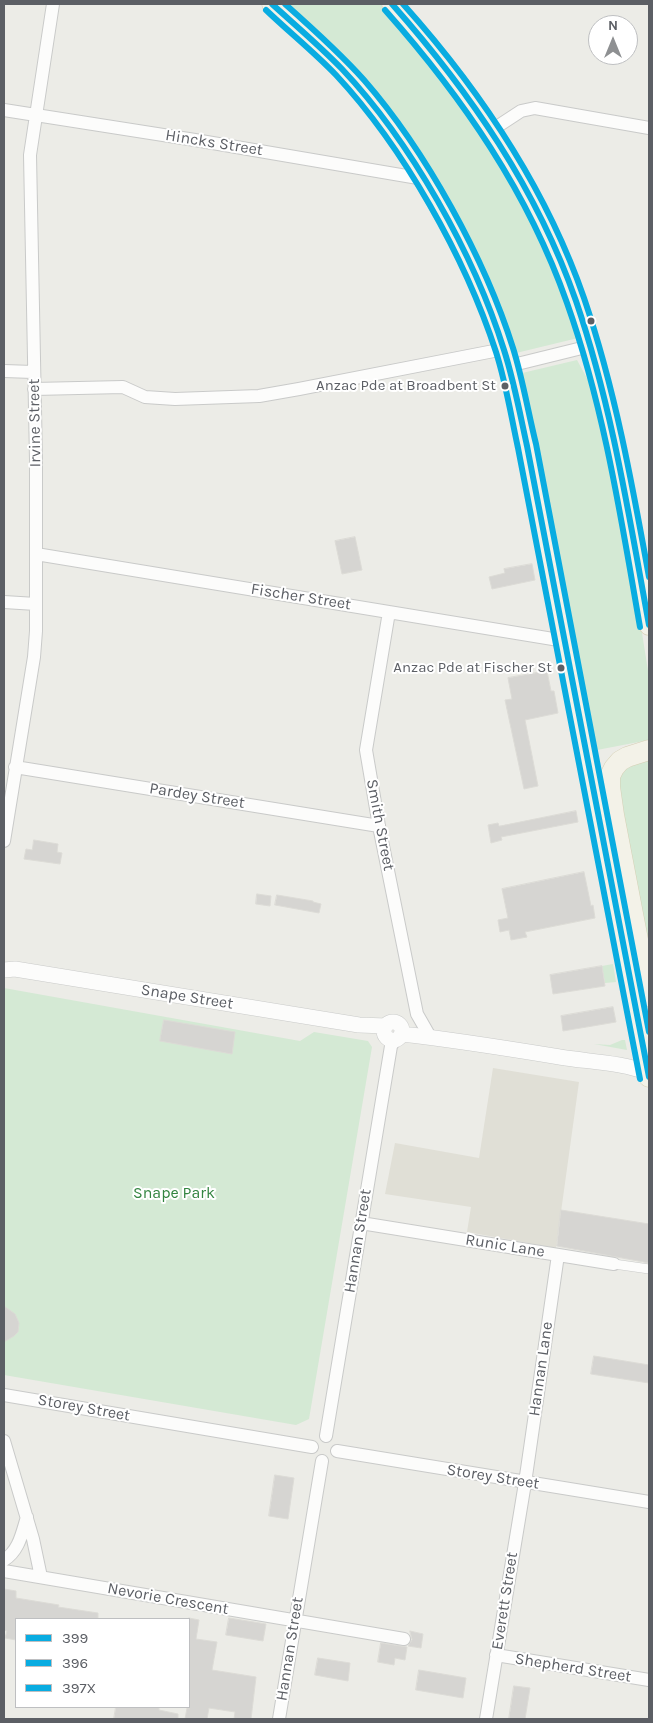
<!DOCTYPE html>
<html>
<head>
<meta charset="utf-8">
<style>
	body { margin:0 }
	#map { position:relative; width:653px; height:1723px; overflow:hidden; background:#ecece7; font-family:Karla,sans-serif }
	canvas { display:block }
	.frame { position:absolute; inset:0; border:5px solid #5c5f65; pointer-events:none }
	.legend { position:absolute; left:15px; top:1618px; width:175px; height:90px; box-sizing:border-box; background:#fff; border:1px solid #bebfc1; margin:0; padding:6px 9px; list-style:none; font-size:15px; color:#5c5f65 }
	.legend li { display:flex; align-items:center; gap:10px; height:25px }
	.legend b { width:25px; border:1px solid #bebfc1 }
	.north { position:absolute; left:588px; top:15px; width:50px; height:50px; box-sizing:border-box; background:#fff; border:1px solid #bebfc1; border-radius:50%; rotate:0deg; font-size:14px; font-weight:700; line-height:20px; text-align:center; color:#5c5f65 }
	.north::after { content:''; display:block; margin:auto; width:18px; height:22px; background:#8e9092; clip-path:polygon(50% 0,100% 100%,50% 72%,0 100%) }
</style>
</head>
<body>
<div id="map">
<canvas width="653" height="1723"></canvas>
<div class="frame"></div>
<ul class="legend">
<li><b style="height:6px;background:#09ace1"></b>399</li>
<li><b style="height:6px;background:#09ace1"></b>396</li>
<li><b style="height:6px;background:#09ace1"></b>397X</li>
</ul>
<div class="north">N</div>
</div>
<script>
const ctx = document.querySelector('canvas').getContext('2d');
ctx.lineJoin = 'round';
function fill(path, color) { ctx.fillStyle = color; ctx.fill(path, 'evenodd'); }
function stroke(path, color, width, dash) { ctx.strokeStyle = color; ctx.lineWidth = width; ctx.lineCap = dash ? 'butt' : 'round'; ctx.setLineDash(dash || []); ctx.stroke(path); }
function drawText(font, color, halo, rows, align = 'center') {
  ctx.font = font + ' Karla,sans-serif'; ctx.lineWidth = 4; ctx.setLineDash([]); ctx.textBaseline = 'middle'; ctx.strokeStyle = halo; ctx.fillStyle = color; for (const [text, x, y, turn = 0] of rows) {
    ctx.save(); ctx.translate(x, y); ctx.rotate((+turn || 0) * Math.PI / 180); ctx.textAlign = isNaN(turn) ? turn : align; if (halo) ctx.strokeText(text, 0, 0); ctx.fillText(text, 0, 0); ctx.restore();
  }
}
fill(new Path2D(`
	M493,1068l86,14 -23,166 -89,-16 4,-25 -86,-13 10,-51 84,15z`), '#e0dfd6');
fill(new Path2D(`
	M283,4h98l4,4 70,83 73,118 32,77 18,52 -66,16 -116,-225 -41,-60z
	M577,360l18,33 37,177 17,107v63l-52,10 -79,-376z
	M649,759v205l-32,-184 5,-10z
	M613,964l3,18 -11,1 -3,-17z
	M4,988l296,53 14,-9 54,9 4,6 -63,372 -13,6 -292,-50z
	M622,1040h3l2,10 -33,-6 16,1z`), '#d4e9d4');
const building = new Path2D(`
	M355,537l7,33 -20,4 -7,-33z
	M532,564l3,16 -43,9 -3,-12 16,-4 -1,-4z
	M547,671l4,20h3l4,22 -33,7 13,66 -14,3 -19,-89 7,-1 -4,-21z
	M576,811l2,11 -77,15 1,3 -11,3 -3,-18 10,-2 1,3z
	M34,840l24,4 -1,8 5,1 -2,11 -36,-5 2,-10 6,1z
	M584,872l7,34 2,-1 2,13 -70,14 2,5 -16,3 -2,-10 -9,2 -2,-12 10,-2 -6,-29z
	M257,894l14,2 -1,10 -14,-2z
	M277,895l36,6v1l8,2 -2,9 -44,-8z
	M602,966l3,20 -52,8 -3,-19z
	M613,1007l3,15 -53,9 -2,-15z
	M164,1020l71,12 -3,22 -72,-13z
	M561,1210l88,14v39l-92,-17z
	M4,1306l11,8 4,9 -1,9 -4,4 -10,6z
	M594,1356l55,9v18l-58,-9z
	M275,1475l19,3 -6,41 -19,-3z
	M4,1589l12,2v7l43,7 -1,2 40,6v6h-82v21l-11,-2 2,-7 -3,-1z
	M189,1618l10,2 -3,19 21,3 -5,28 44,7 -5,42h-17l1,-7 -26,-4 -2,11h-22l2,-11h2z
	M229,1618l37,6 -3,17 -37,-6z
	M410,1631l13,3 -2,14 -13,-2 4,-6z
	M381,1643l26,4 -2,13 -10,-2 -1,7 -16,-3z
	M318,1658l32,5 -2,18 -33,-6z
	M419,1670l47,8 -3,20 -47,-8z
	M514,1686l16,2 -5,31h-16z
	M116,1707h43v3l19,4v5h-64z`);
fill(building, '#d6d5d2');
stroke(building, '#dcdbd6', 1);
const pedestrian = new Path2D(`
	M614,1264l35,5`);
const minor = new Path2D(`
	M4,110l191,30 229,39
	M492,130l29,-19 14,-3 114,20
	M509,366l81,-20
	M4,371l29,1
	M34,389l89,-2 22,10 30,2 84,-3 40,-7 205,-40
	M36,554l529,87
	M4,602l32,2
	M389,612l-23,138 13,76 38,188 12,21
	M15,767l364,59
	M4,841l30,-184 2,-26v-171l-6,-305 23,-151
	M361,1223l253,41
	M4,1395l308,52
	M326,1436l65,-390 4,-6
	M4,1441l29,98 8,38
	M337,1451l312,51
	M4,1560c15,-9 18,-27 23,-43
	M4,1571l400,68
	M496,1655l153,25
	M279,1719l43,-258
	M486,1719l39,-236 33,-228`);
const tertiary = new Path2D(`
	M4,970l11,-1 344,56 27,1
	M384 1031a9 9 0 1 1 18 0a9 9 0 1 1-18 0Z
	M401,1034c56,6 110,15 165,24 28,4 57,5 83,15`);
const primary = new Path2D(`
	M272,4c23,21 47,42 69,64 49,52 86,112 118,175 20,39 38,80 50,122 7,27 12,55 18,81l122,631
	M392,4c92,99 161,212 199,344 26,91 41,185 58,277
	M640,1000l5,-12 -2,-22 -29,-151 -4,-28v-11l4,-8 6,-7 7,-4 22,-7`);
stroke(pedestrian, '#c9cac9', 10);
stroke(minor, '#c9cac9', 14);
stroke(tertiary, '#c9cac9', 16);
stroke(primary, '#d4cfb4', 21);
stroke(pedestrian, '#fcfcfb', 9);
stroke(minor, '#fcfcfb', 12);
stroke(tertiary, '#fcfcfb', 15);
stroke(primary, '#f3f2e8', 20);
stroke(new Path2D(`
	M272,4c23,21 48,42 70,65 69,73 132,185 162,281 10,31 16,64 23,96l122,631
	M392,4c78,88 145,185 184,297 36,105 53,215 73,324`), '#09ace1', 6);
stroke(new Path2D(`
	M266,10c23,22 48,42 70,65 68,73 129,182 160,277 10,31 15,64 22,96l122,631
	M385,10c78,88 143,182 182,293 37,104 54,215 73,324`), '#09ace1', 6);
stroke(new Path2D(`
	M285,4c27,24 55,49 79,76 62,71 121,179 149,268 10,32 15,64 23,96l113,588
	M403,4c77,86 143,184 181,294 31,91 48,185 65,279`), '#09ace1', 6);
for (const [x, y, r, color] of [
	[591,321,4.5,"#5c5f65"],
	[505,386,4.5,"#5c5f65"],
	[561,668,4.5,"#5c5f65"]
]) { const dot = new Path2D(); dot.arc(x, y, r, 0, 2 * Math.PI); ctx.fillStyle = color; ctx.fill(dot); stroke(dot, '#fff', 2); }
drawText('15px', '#5c5f65', '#fff', [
	["Anzac Pde at Broadbent St",496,386],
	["Anzac Pde at Fischer St",552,668]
], 'right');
drawText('16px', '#5c5f65', '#fff', [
	["Hincks Street",214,143,9],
	["Irvine Street",35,423,-91],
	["Fischer Street",301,597,9],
	["Pardey Street",197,796,9],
	["Smith Street",380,825,79],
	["Snape Street",187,997,9],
	["Hannan Street",358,1241,-81],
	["Runic Lane",505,1246,9],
	["Hannan Lane",541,1369,-82],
	["Storey Street",84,1408,10],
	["Storey Street",493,1477,9],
	["Nevorie Crescent",168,1599,10],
	["Everett Street",505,1601,-81],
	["Hannan Street",290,1649,-81],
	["Shepherd Street",573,1668,9]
]);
drawText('16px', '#338540', '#fff', [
	["Snape Park",174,1193]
]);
</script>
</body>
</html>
